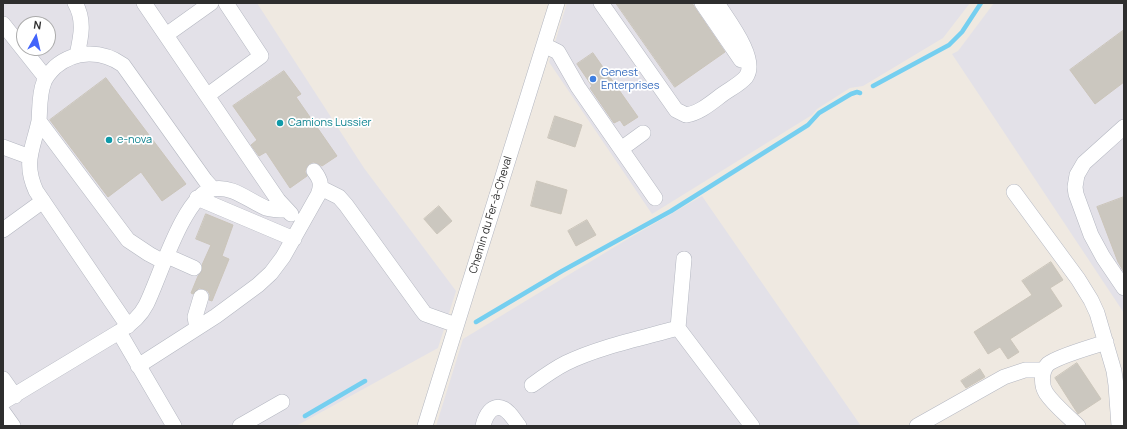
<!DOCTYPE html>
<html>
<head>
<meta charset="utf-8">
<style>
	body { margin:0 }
	#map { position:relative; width:1127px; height:429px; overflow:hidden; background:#efe9e1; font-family:Manrope,sans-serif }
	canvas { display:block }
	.frame { position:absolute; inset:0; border:4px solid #2e2e2e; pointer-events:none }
	.north { position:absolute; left:16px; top:16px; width:40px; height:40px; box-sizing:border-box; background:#fff; border:1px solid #ababab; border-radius:50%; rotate:8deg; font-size:11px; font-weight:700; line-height:16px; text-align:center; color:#2e2e2e }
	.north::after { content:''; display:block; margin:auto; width:14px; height:18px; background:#4264fb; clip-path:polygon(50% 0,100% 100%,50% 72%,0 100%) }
</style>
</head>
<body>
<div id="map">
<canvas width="1127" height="429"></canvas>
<div class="frame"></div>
<div class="north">N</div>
</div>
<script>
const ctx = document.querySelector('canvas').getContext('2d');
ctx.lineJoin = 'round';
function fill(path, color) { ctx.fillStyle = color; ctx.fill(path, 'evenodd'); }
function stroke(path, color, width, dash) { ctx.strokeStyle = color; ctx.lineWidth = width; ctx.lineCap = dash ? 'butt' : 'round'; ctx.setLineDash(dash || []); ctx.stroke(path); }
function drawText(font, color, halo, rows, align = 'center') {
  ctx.font = font + ' Manrope,sans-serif'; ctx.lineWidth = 3.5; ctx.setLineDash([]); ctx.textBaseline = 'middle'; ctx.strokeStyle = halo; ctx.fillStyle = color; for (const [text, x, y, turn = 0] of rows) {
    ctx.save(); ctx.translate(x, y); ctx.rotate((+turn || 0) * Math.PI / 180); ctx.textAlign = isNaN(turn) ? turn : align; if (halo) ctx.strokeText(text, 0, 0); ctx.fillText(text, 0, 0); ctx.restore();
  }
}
fill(new Path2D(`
	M3,3h254l107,165 92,123 -18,57 -142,78h-293zM24,24h24v24h-24z
	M567,3h403l-27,35 -80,48 -13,2 -33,21 -5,6 -160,99 -103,-152z
	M994,3h130v310l-172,-259 6,-3z
	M702,196l159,230h-425l27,-87 163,-99z`), '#e3e1e8');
stroke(new Path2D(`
	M873,86l76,-41 13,-13 19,-29
	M476,322l86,-51 109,-60 137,-86 11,-12 32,-19 6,-2 3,1
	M305,416l60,-35`), '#75cff0', 4.5);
const building = new Path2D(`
	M616,3h76l3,5 30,44 -50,35z
	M1124,30v52l-29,22 -25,-34z
	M593,53l45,64 -14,9 -4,-6 -6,3 -24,-35 2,-2 -15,-22z
	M284,71l17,23 -5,3 41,59 -15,10 -5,-3 -4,-1 -4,2 -3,4 -1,4 2,4 -17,12 -24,-36 -7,4 -8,-11 6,-5 -24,-34z
	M106,78l80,106 -24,17 -21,-29 -33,25 -58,-77z
	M555,116l27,9 -7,22 -27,-9z
	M537,181l30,9 -6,24 -30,-8z
	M1124,197v75l-6,-10 -21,-55z
	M439,206l13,15 -15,13 -13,-15z
	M206,214l27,11 -11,31 7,3 -17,42 -3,-1 1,-5 -2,-4 -4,-2 -5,-1 -6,6 -2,-1 7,-17 4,-5v-6l9,-20 -15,-6z
	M587,220l9,15 -20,11 -8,-15z
	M1051,262l12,18 -13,8 12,18 -52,33 9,13 -11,7 -8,-12 -12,7 -14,-22 58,-37 -10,-14z
	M1077,363l24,36 -23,15 -23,-36z
	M980,369l5,8 -19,11 -5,-7z`);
fill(building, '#cbc7bf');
stroke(building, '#cbc5ba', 1);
const minor = new Path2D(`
	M75,3c10,17 6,34 2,52
	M144,3l134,197 13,14
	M601,3l75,107 10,5c14,-2 26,-13 37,-21 7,-5 17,-10 23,-17 13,-18 -19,-58 -29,-74
	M702,3l39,57
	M3,24l43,54
	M166,35l45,-32
	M544,45l14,7 20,35 77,111
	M208,95l53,-39 -35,-53
	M39,121c-6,28 -16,41 -3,70l92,135
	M1124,127l-40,36 -7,12 -2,12 1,7 15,41 12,22 21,31
	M3,147l27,10
	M621,149l22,-16
	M321,188l18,9 7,8 76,105 3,4 31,11
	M1014,192l64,87 13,21 6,13 17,58 2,14 3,41
	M197,198l97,41
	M3,230l40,-29
	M167,256l27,12
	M164,262l-15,-8 -21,-14 -89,-119c1,-12 0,-27 5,-39 2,-6 6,-10 11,-15 20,-17 47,-17 68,-2l82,115 8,9
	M197,328l-2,-11 6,-20
	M678,328l6,-69
	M119,332l55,94
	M138,366l78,-50 42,-31 13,-12 12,-16 35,-62c4,-10 3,-15 -4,-24
	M3,379l12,17
	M532,385c11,-8 22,-16 34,-22 33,-16 76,-25 112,-35l74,98
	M3,402l116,-70c11,-7 21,-15 27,-27 13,-25 38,-111 67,-116 19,-4 36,12 53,19 7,2 14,2 21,2
	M3,412l10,14
	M240,426l42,-24
	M425,426l132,-423
	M483,426c2,-9 9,-24 21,-17 6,3 11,12 15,17
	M917,426l87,-49 21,-7h19
	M1078,426c-10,-10 -24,-21 -32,-33 -5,-8 -5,-22 2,-29 10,-8 44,-17 58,-22`);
stroke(minor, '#b4b7c1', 16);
stroke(minor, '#fff', 15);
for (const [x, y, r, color] of [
	[593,79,4,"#3f7fe0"],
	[280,123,4,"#0f9aa8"],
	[109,140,4,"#0f9aa8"]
]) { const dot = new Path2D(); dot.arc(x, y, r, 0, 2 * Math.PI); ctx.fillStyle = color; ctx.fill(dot); stroke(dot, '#fff', 1.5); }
drawText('11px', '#366cbe', '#fff', [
	["Genest",601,73],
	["Enterprises",601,86]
], 'left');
drawText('11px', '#0d838f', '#fff', [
	["Camions Lussier",288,123],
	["e-nova",117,140]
], 'left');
drawText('11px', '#2e2e2e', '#fff', [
	["Chemin du Fer-à-Cheval",491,215,-73]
]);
</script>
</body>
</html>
